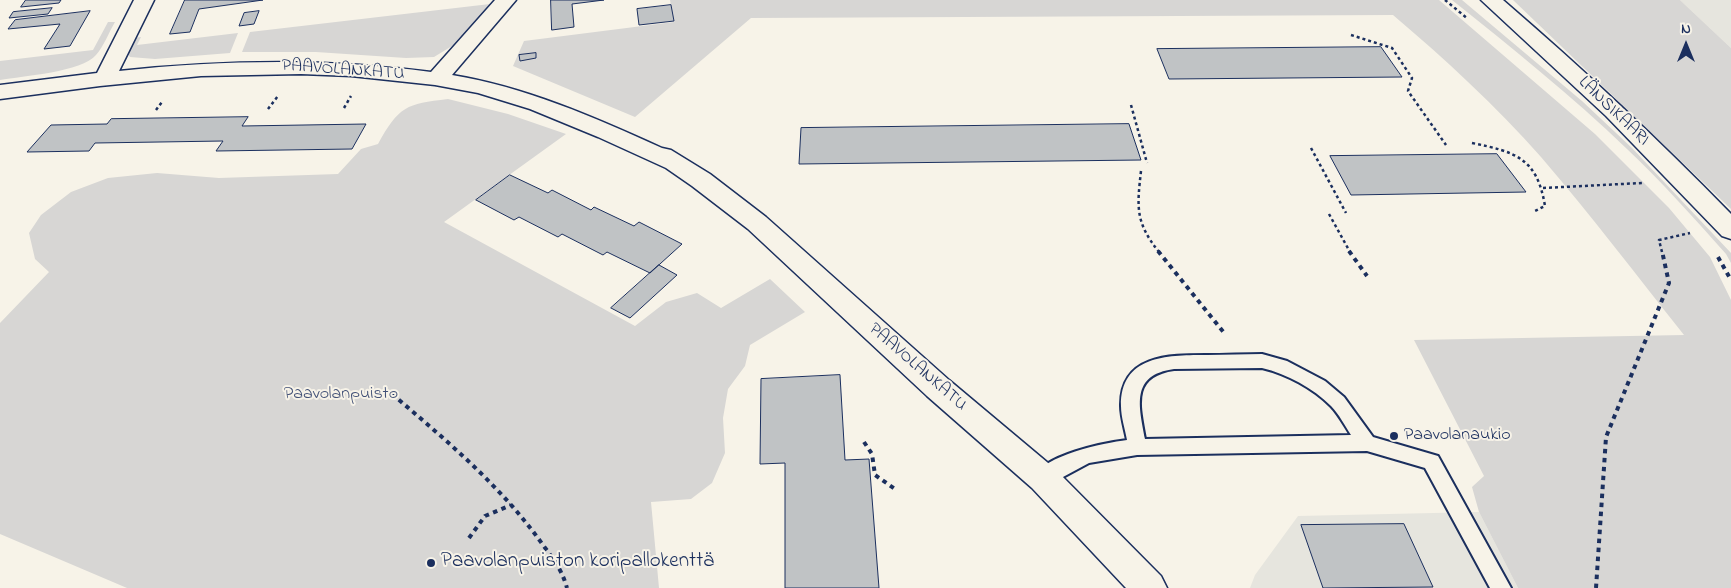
<!DOCTYPE html>
<html>
<head>
<meta charset="utf-8">
<style>
	body { margin:0 }
	#map { position:relative; width:1731px; height:588px; overflow:hidden; background:#f7f3e8; font-family:"Indie Flower",sans-serif }
	canvas { display:block }
	.north { position:absolute; left:1661px; top:20px; width:50px; height:50px; -webkit-text-stroke:4px #f7f3e8; paint-order:stroke; rotate:0deg; font-size:14px; font-weight:700; line-height:20px; text-align:center; color:#1b2f5e }
	.north::after { content:''; display:block; margin:auto; width:18px; height:22px; background:#1b2f5e; clip-path:polygon(50% 0,100% 100%,50% 72%,0 100%) }
</style>
</head>
<body>
<div id="map">
<canvas width="1731" height="588"></canvas>
<div class="north">N</div>
</div>
<script>
const ctx = document.querySelector('canvas').getContext('2d');
ctx.lineJoin = 'round';
function fill(path, color) { ctx.fillStyle = color; ctx.fill(path, 'evenodd'); }
function stroke(path, color, width, dash) { ctx.strokeStyle = color; ctx.lineWidth = width; ctx.lineCap = dash ? 'butt' : 'round'; ctx.setLineDash(dash || []); ctx.stroke(path); }
function drawText(font, color, halo, rows, align = 'center') {
  ctx.font = font + ' "Indie Flower",sans-serif'; ctx.lineWidth = 4; ctx.setLineDash([]); ctx.textBaseline = 'middle'; ctx.strokeStyle = halo; ctx.fillStyle = color; for (const [text, x, y, turn = 0] of rows) {
    ctx.save(); ctx.translate(x, y); ctx.rotate((+turn || 0) * Math.PI / 180); ctx.textAlign = isNaN(turn) ? turn : align; if (halo) ctx.strokeText(text, 0, 0); ctx.fillText(text, 0, 0); ctx.restore();
  }
}
fill(new Path2D(`
	M1680,0h51v48z
	M1479,512l39,76h-268l5,-13 43,-59z`), '#e6e5de');
fill(new Path2D(`
	M670,0h769l156,134 74,74 41,49 21,43v288h-213l-39,-76 -7,-25 12,-11 -70,-136 270,-5c-47,-59 -93,-120 -143,-178 -45,-51 -96,-98 -148,-142l-642,3 -116,99 -122,-51 11,-25 150,-19z
	M1452,0h10l120,101 50,47 99,105v10l-5,-9c-32,-36 -64,-72 -99,-105 -55,-53 -115,-101 -175,-149z
	M1513,0h167l51,48v161z
	M490,4l-38,42 -18,11 -28,1 -90,-6h-74l8,-20z
	M108,22h7c-6,10 -11,24 -19,33 -14,17 -73,21 -96,25v-19l93,-11z
	M238,33l-8,20 -75,6 -25,-2 -2,-3 6,-16 7,-1 -4,8z
	M448,99l60,15 58,20 -122,88 191,104 31,-24 31,-9 24,15 49,-29 35,33 -55,33 -5,21 -17,23 -5,29 2,35 -13,30 -21,16 -40,3 8,86h-532l-127,-54v-211l49,-51 -14,-13 -6,-26 12,-18 30,-23 37,-14 49,-5 62,5 119,-4 23,-25 17,-5c21,-38 28,-40 70,-45z`), '#d7d6d4');
const building = new Path2D(`
	M26,0h35l-2,3 -38,4z
	M185,0h78l-64,9 -9,23 -20,2z
	M551,0h53l-32,4 2,23 -22,3z
	M671,5l3,16 -35,4 -2,-16z
	M52,8l-4,6 -39,4 4,-6z
	M90,11l-20,35 -26,3 16,-25 -52,5 7,-9z
	M259,11l-5,13 -15,2 5,-13z
	M1381,47l21,30 -233,2 -12,-30z
	M536,53v5l-16,3 -1,-6z
	M248,117l-6,9 124,-2 -14,25 -136,2 7,-10 -128,2 -6,8 -62,1 24,-27 56,-1 4,-5z
	M1129,124l12,36 -342,4 2,-36z
	M1497,154l29,38 -175,3 -21,-39z
	M510,175l38,18 4,-3 39,20 3,-3 40,19 5,-4 43,22 -32,29 -43,-21 -4,3 -41,-21 -4,3 -39,-20 -5,3 -38,-20z
	M659,265l18,10 -47,43 -19,-10z
	M840,375l5,85 24,-1 10,129h-94v-125l-25,1 1,-85z
	M1404,524l29,63 -110,1 -22,-63z`);
fill(building, '#c0c3c5');
stroke(building, '#1b2f5e', 1);
const service = new Path2D(`
	M1262,354l25,7 38,20 19,16 29,40 65,19 73,132h-21l-65,-120 -58,-17 -230,4 -48,8 -39,21 -7,2 -7,-2 -3,-6c11,-23 70,-35 94,-38 -2,-11 -6,-23 -6,-34 -1,-52 50,-51 87,-51 18,0 36,-1 54,-1zM1262,368c25,6 51,20 69,38 8,8 14,20 20,29l-206,4c-6,-33 -15,-64 29,-70z`);
const minor = new Path2D(`
	M134,0h20l-35,71c105,-11 208,-13 312,1l64,-72h21l-64,75c73,12 142,42 210,73l9,2 39,24 56,43 183,163 105,88 107,108 6,12h-41l-94,-100 -105,-92 -179,-167 -56,-43 -26,-18 -68,-31 -68,-28 -52,-16 -43,-8 -84,-9 -50,-2 -100,2 -101,10 -100,13v-14l97,-12z`);
const tertiary = new Path2D(`
	M1481,0h22c79,68 155,139 228,214v25l-9,-3 -116,-120z`);
stroke(service, '#1b2f5e', 4);
stroke(minor, '#1b2f5e', 3);
stroke(tertiary, '#1b2f5e', 3);
stroke(new Path2D(`
	M1445,0l23,19
	M1351,35l41,13 20,30 -4,13 38,54
	M1131,105l16,58
	M344,108l7,-12
	M268,109l10,-13
	M156,110l6,-8
	M1472,143c44,9 65,15 73,63l-10,5
	M1311,148l35,65
	M1141,171c-4,36 -6,51 18,81
	M1543,188l99,-5
	M1329,214l21,38
	M1662,252l-3,-12 31,-7`), '#1b2f5e', 2.5, [3, 3]);
stroke(new Path2D(`
	M1158,251l67,83
	M1349,251l18,25
	M1718,257l13,23
	M392,394c54,46 110,93 151,151 11,15 19,25 24,43
	M864,442l8,12 3,21 20,14
	M469,538l16,-22 26,-11
	M1596,588l10,-151 63,-154 -7,-32`), '#1b2f5e', 4, [4.5, 4.5]);
fill(service, '#f7f3e8');
fill(minor, '#f7f3e8');
fill(tertiary, '#f7f3e8');
for (const [x, y, r, color] of [
	[1394,436,5,"#1b2f5e"],
	[431,563,5,"#1b2f5e"]
]) { const dot = new Path2D(); dot.arc(x, y, r, 0, 2 * Math.PI); ctx.fillStyle = color; ctx.fill(dot); stroke(dot, '#f7f3e8', 2); }
drawText('18px', '#1b2f5e', '#f7f3e8', [
	["PAAVOLANKATU",343,71,4],
	["LÄNSIKAARI",1613,112,44],
	["PAAVOLANKATU",917,368,41]
]);
drawText('18px', '#415076', '#f7f3e8', [
	["Paavolanpuisto",341,395]
]);
drawText('18px', '#1b2f5e', '#f7f3e8', [
	["Paavolanaukio",1404,436]
], 'left');
drawText('21px', '#1b2f5e', '#f7f3e8', [
	["Paavolanpuiston koripallokenttä",441,563]
], 'left');
</script>
</body>
</html>
